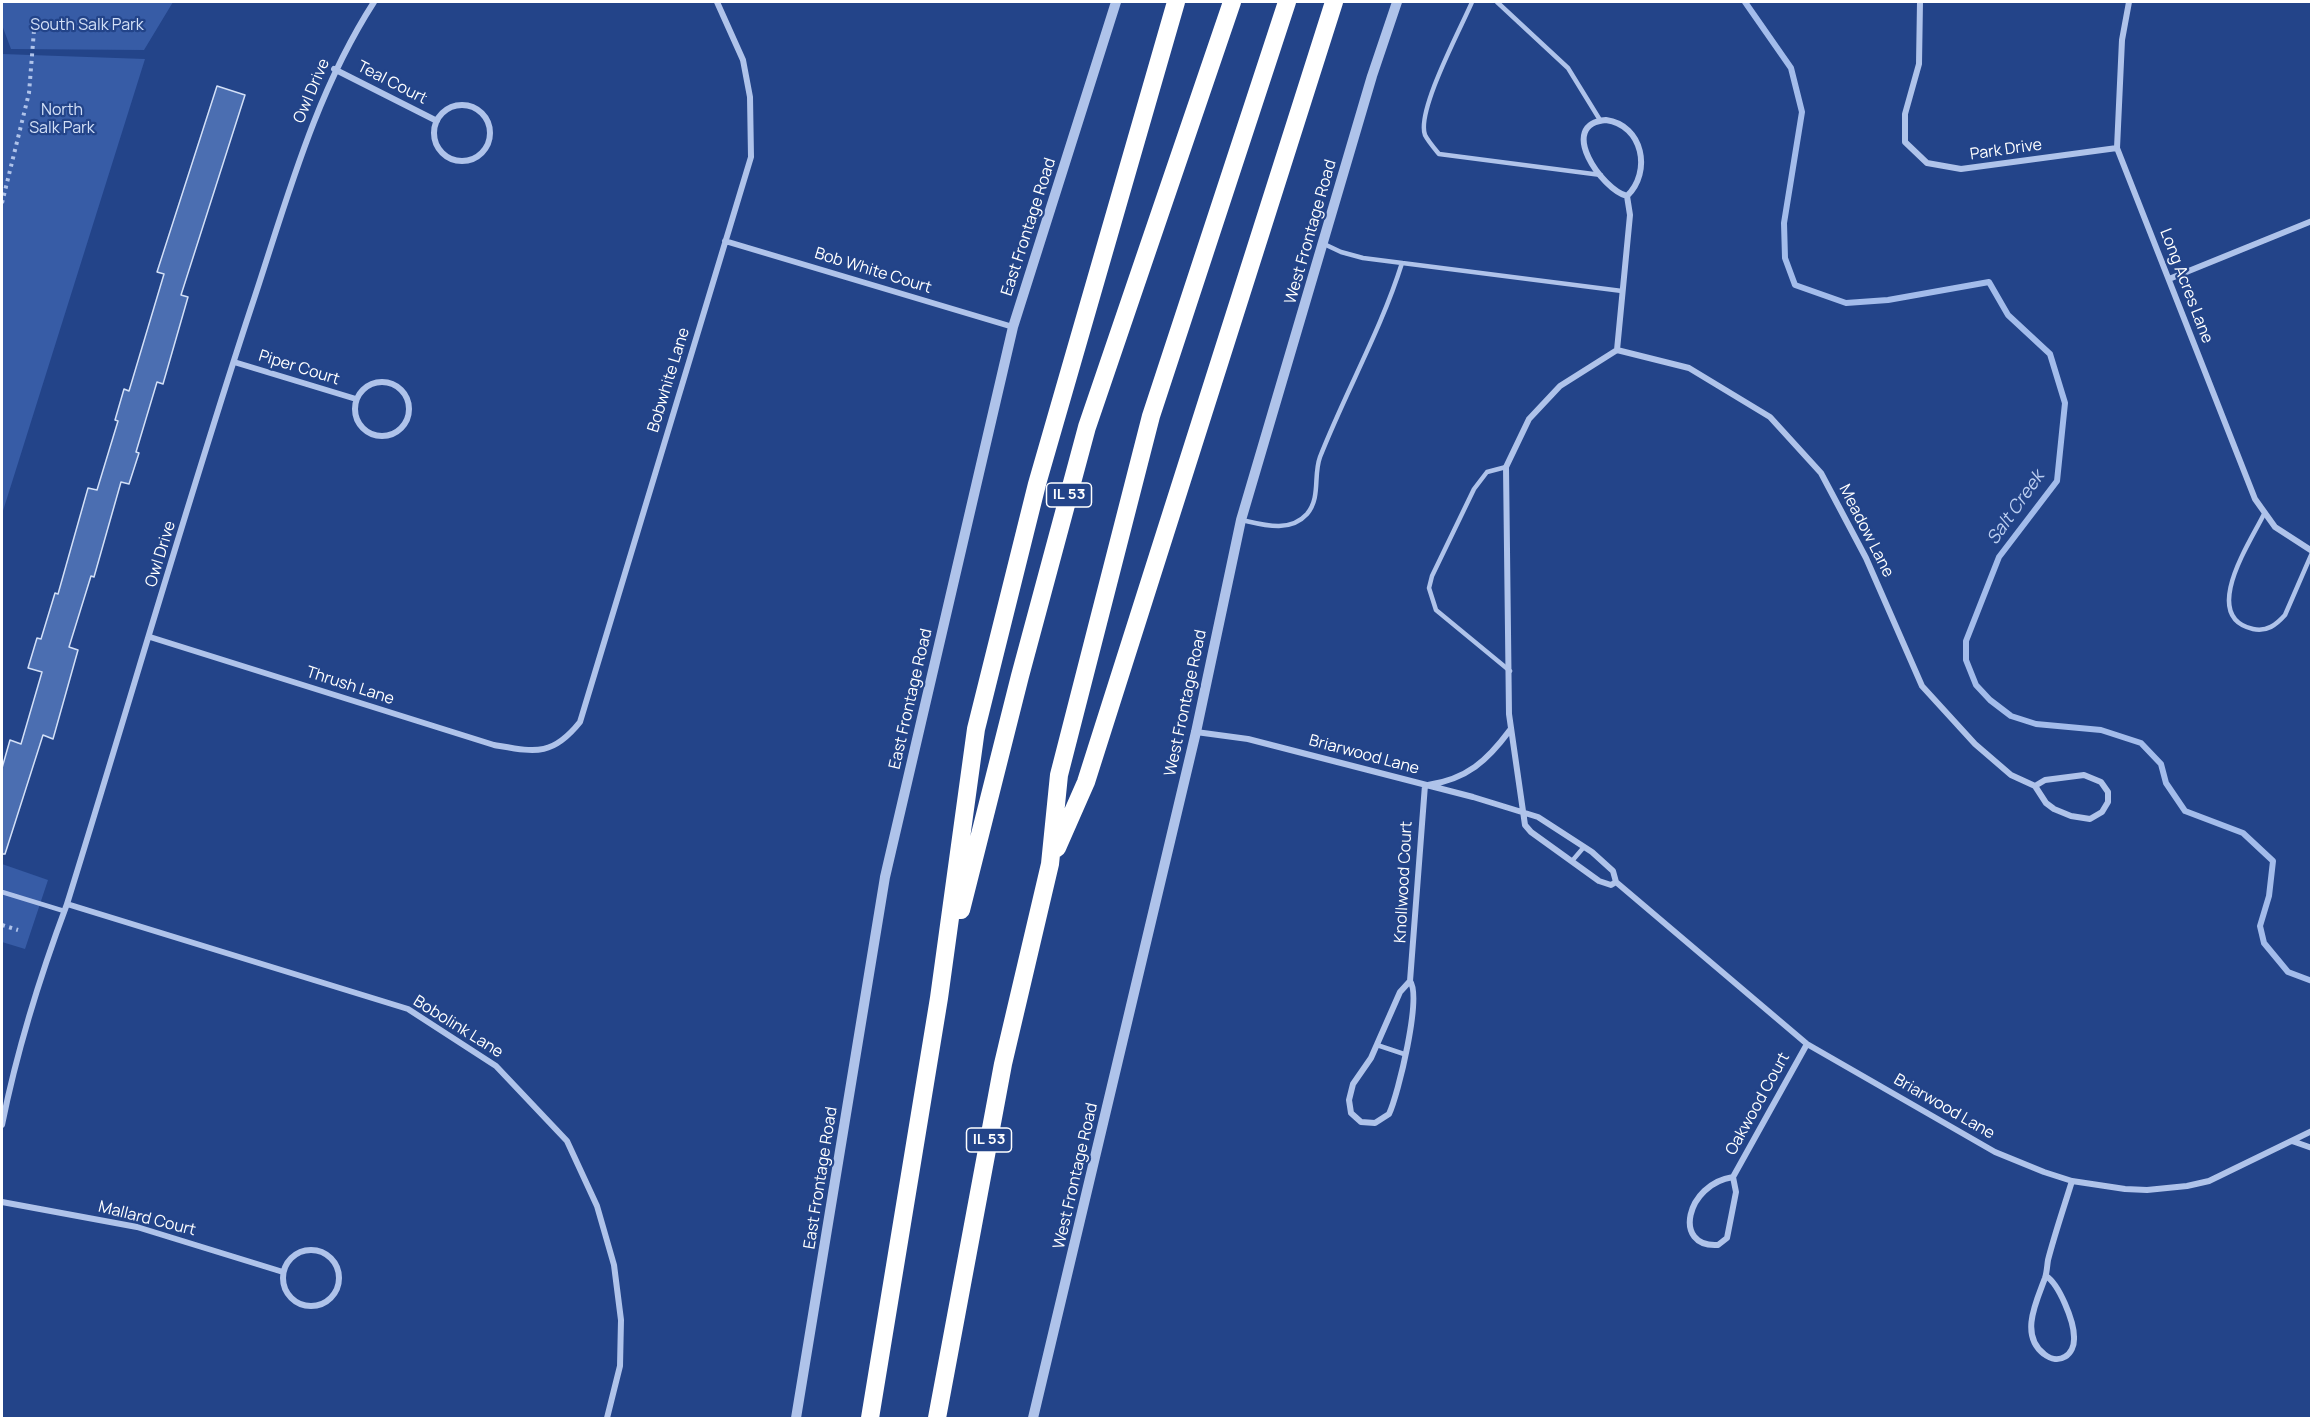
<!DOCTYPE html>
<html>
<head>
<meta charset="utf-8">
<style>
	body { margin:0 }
	#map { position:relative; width:2313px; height:1420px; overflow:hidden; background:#234489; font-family:Manrope,sans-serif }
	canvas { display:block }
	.frame { position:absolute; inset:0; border:3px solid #fff; pointer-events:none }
</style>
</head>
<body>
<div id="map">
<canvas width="2313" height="1420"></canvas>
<div class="frame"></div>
</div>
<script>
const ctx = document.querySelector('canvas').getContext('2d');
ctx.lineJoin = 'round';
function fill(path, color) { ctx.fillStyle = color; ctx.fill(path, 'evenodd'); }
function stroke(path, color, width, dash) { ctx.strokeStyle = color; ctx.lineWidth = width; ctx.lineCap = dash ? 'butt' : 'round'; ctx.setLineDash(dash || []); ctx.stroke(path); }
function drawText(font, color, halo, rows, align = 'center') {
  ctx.font = font + ' Manrope,sans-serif'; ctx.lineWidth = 4.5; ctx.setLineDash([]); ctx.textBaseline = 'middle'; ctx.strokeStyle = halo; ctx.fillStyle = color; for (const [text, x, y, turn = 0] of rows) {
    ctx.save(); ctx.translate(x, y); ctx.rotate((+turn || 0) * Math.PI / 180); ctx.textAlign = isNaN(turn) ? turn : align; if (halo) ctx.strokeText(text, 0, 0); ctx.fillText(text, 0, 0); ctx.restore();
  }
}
fill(new Path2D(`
	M2,2h171l-29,48 -133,-1 -9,-24z
	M2,54l143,5 -143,455z
	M2,864l46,16 -23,69 -23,-7z`), '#375ca6');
stroke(new Path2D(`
	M1745,2l46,66 11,44 -18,111 1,35 10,27 51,18 42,-3 101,-18 19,33 42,39 15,49 -8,78 -58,76 -33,84v19l10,25 14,15 21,16 25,8 65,6 40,13 20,21 5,19 19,28 58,22 30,28 -4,35 -9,30 4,17 24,29 24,9`), '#a3bceb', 6);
const building = new Path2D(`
	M217,86l28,9 -64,200 7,2 -25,87 -6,-2 -21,70 3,1 -10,31 -8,-2 -27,95 -3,-1 -22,71 9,3 -25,89 -10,-4 -38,119h-3v-86l8,-28 11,4 21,-72 -14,-4 9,-30 4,1 14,-46 3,1 30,-106 9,2 21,-69 -3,-1 9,-31 5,2 35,-117 -7,-2z`);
fill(building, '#4b6eb1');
stroke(building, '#d3e0f7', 1.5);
stroke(new Path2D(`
	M2,203l27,-110 6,-75
	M2,925l16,5`), '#afc3ea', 4, [3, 4.5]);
stroke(new Path2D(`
	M1472,2c-10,24 -56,109 -47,133 3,6 9,13 14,19l162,21
	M1497,2l71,66 32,52
	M1324,244l17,8 22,6 259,33
	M1506,467l-19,5 -13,17 -42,87 -3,12 7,22 74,61
	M2264,514c-13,27 -65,103 -11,115 14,3 23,-4 32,-14l27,-62
	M1242,520c22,5 48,13 65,-6 14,-17 6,-38 13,-57 26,-66 61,-127 82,-194
	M1572,861l12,-14
	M2,892l62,19
	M1377,1045l27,9`), '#afc3ea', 4.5);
stroke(new Path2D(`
	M1920,2l-1,62 -14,50v28l22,21 34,6 156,-21
	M2129,2l-7,38 -5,108 138,351 20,28 37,24
	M334,69l103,52
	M434 133a28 28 0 1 1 56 0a28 28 0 1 1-56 0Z
	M1606,120c37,5 46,52 21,76 -25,-6 -71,-72 -21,-76z
	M725,241l288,86
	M2169,279l143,-58
	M1617,350l72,18 81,49 51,56 45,85 56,128 53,58 36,31 24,11 11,17 8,6 17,7 19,3 12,-7 6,-10v-10l-7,-10 -17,-7 -39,5 -10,6
	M234,362l122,37
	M355 409a27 27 0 1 1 54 0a27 27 0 1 1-54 0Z
	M150,637l344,108c41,7 58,12 86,-23l171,-565 -1,-60 -7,-37 -26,-58
	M1196,732l52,7 225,58 65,20 54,35 21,19 3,11 191,162 188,108 49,20 28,9 53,8 22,1 40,-4 22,-5 103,-50
	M1428,785c39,-6 59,-24 82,-55
	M1616,882l-5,3 -12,-4 -68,-49 -6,-7 -16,-111 -3,-247 23,-48 31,-33 57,-36 13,-135 -3,-19
	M67,904l341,105 88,57 71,75 30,65 17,59 7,55 -1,46 -13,52
	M1410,981l-10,11 -29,66 -18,26 -4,16 2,13 10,9 14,1 14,-9c9,-19 33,-117 21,-133l15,-196
	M2,1125c15,-75 38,-149 65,-221 62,-199 119,-399 184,-596 35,-105 63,-213 123,-306
	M2292,1141l20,7
	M1733,1177c-47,7 -61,71 -15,68l9,-7 9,-46 -3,-15 74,-133
	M2,1202l135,25 146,45
	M283 1278a28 28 0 1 1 56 0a28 28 0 1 1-56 0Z
	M2046,1276c13,8 28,45 28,61 1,18 -15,29 -30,17 -25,-19 -7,-54 1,-76 2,-6 2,-12 3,-18 7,-27 16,-53 24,-79`), '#afc3ea', 6);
stroke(new Path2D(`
	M796,1418l89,-541 128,-550 103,-325
	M1033,1418l163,-686 45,-212 131,-444 25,-74`), '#afc3ea', 10);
stroke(new Path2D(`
	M1057,848l29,-66 248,-780
	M961,910l59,-234 67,-249 145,-425
	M870,1418l69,-420 37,-269 61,-245 139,-482
	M937,1418l66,-354 47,-200 9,-89 92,-359 136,-414`), '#fff', 18);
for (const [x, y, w] of [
	[1069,495,45],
	[989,1140,45]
]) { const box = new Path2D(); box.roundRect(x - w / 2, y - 12, w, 24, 4.5); ctx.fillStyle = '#234489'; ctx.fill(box); stroke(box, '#fff', 1.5); }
drawText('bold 15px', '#fff', null, [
	["IL 53",1069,495],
	["IL 53",989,1140]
]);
drawText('16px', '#d3e0f7', '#234489', [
	["South Salk Park",87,26],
	["North",62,111],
	["Salk Park",62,129]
]);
drawText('16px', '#fff', '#234489', [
	["Teal Court",392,83,27],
	["Owl Drive",312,91,-67],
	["Park Drive",2006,150,-8],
	["East Frontage Road",1029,227,-72],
	["West Frontage Road",1311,232,-74],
	["Bob White Court",873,271,17],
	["Long Acres Lane",2186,286,69],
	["Piper Court",299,368,17],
	["Bobwhite Lane",669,380,-73],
	["Meadow Lane",1866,531,63],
	["Owl Drive",161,554,-73],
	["Thrush Lane",350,686,18],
	["East Frontage Road",911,699,-77],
	["West Frontage Road",1186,703,-78],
	["Briarwood Lane",1364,755,15],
	["Knollwood Court",1404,882,-87],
	["Bobolink Lane",458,1027,32],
	["Oakwood Court",1758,1104,-61],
	["Briarwood Lane",1944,1107,30],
	["West Frontage Road",1076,1176,-77],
	["East Frontage Road",821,1178,-81],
	["Mallard Court",147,1219,14]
]);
drawText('italic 18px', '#bbcef1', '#234489', [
	["Salt Creek",2016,508,-55]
]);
</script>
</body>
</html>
